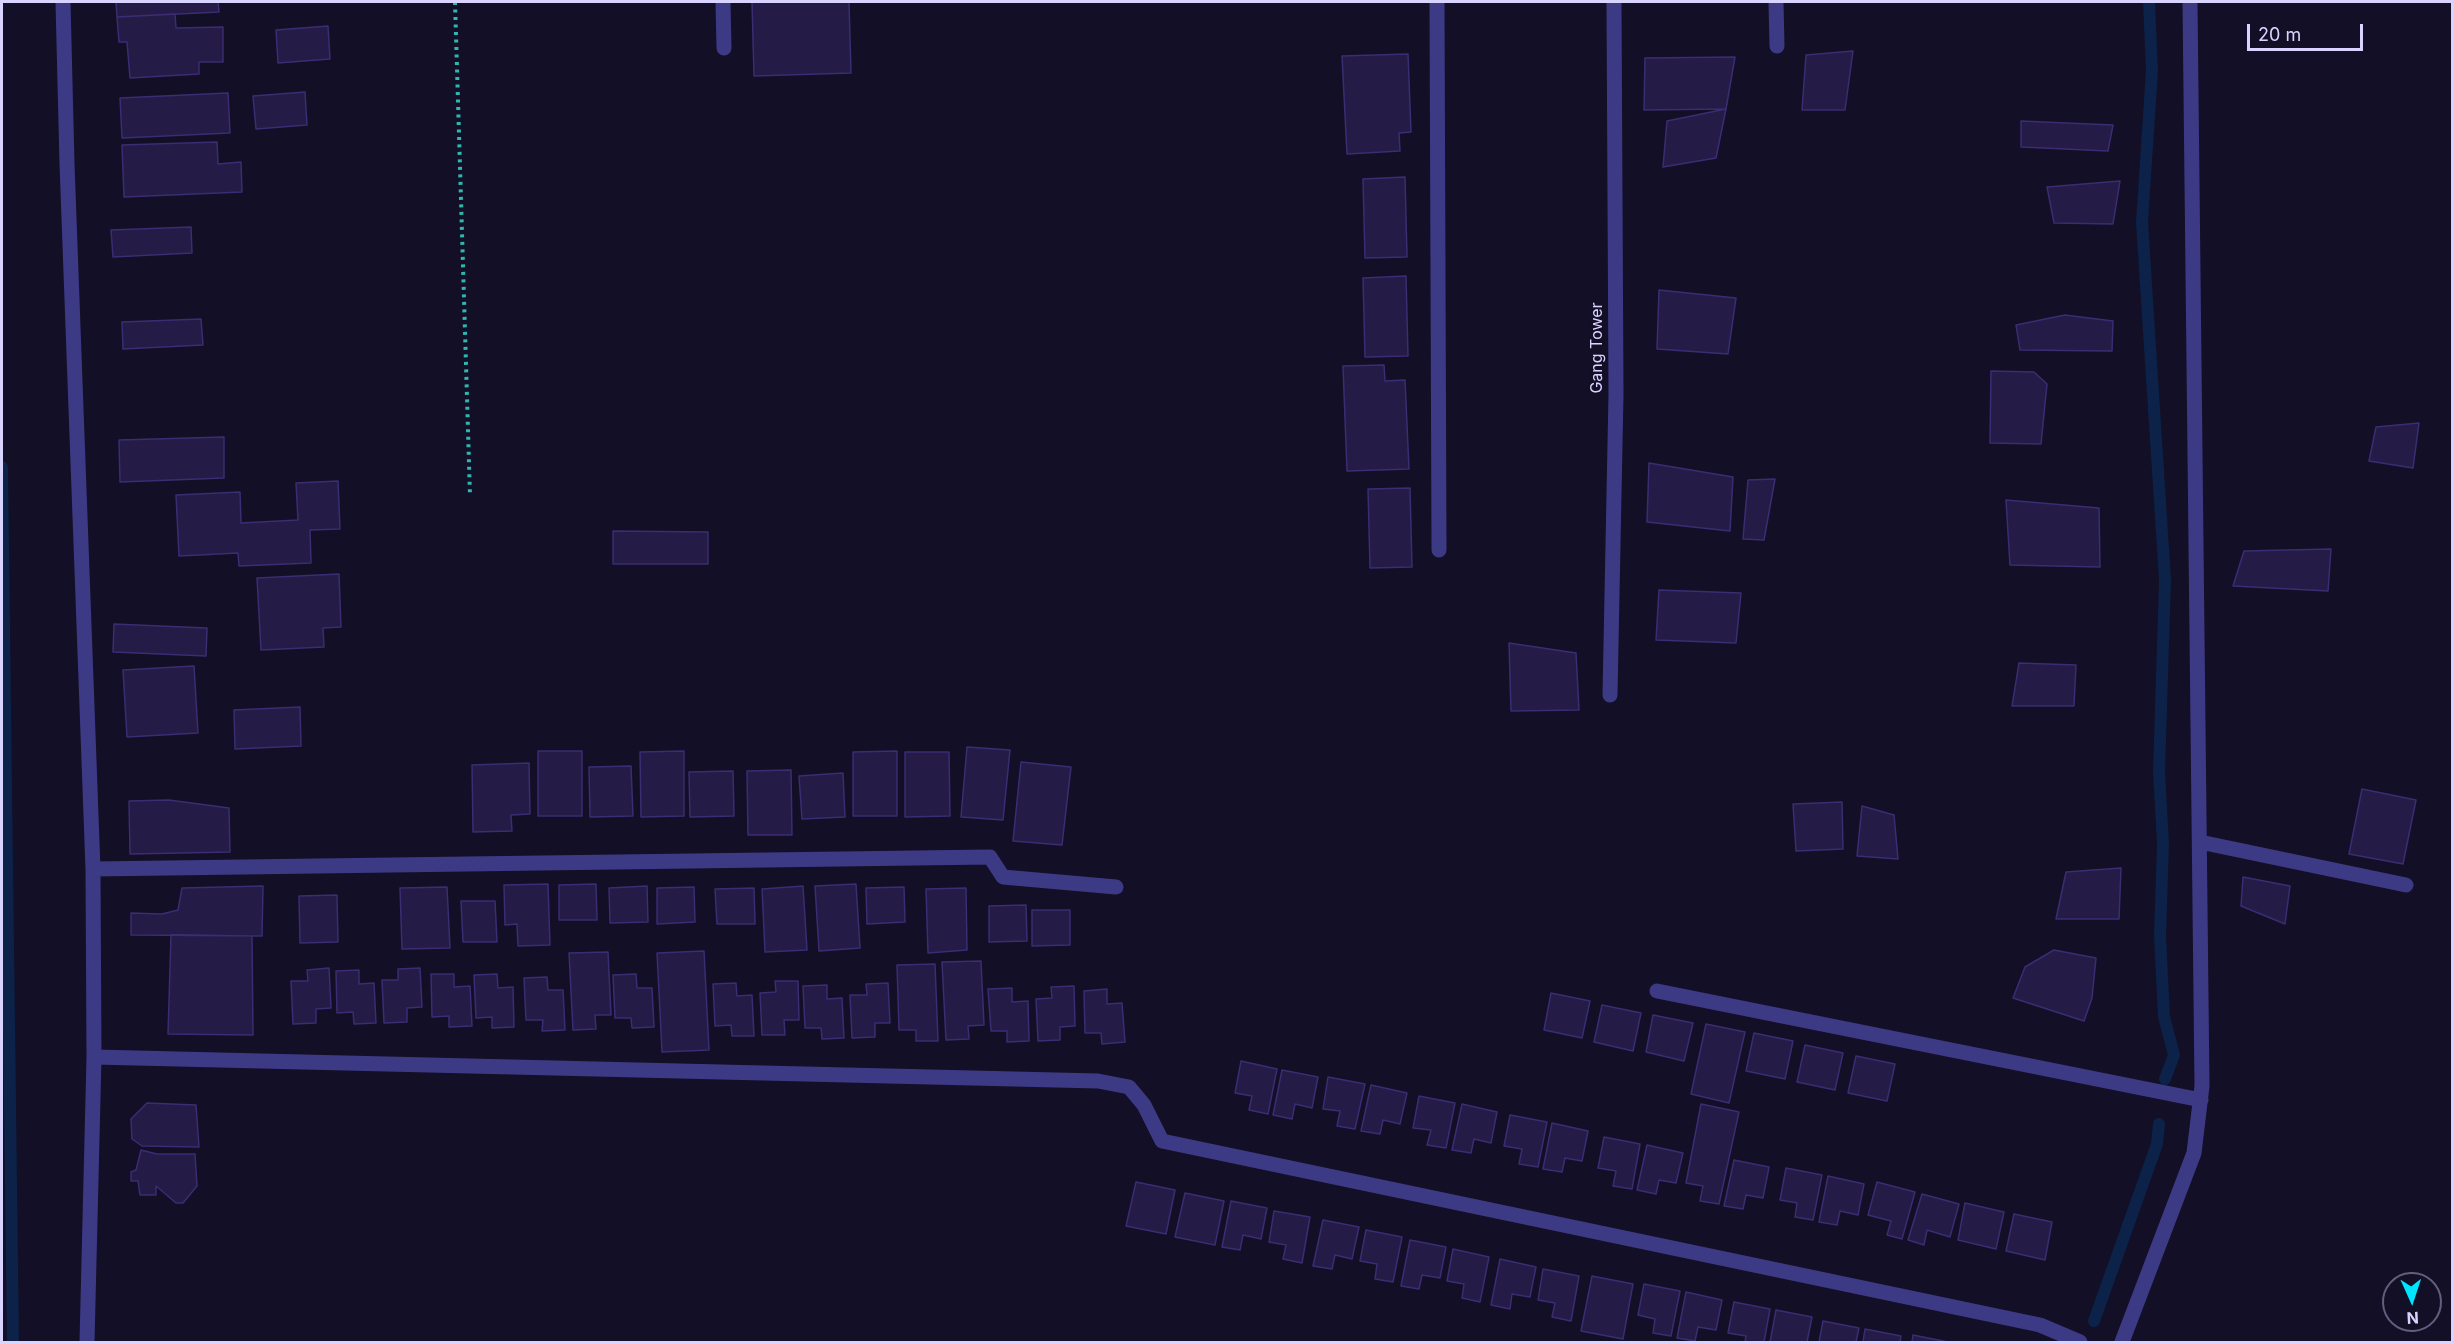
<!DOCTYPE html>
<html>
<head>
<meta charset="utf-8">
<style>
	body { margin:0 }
	#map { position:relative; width:2454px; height:1344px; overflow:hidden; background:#130f26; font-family:Inter,sans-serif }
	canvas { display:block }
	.frame { position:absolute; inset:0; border:3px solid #d9d4ff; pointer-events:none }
	.north { position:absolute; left:2382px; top:1272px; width:60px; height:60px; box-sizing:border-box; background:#130f26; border:2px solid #625e7d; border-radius:50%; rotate:177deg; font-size:16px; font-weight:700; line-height:24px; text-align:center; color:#d9d4ff }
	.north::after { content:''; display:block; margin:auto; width:21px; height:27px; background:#00e5ff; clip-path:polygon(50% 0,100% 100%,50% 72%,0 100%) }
	.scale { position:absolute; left:2247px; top:24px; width:116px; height:27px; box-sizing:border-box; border:3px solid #d9d4ff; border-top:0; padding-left:8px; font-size:18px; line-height:21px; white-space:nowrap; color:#d9d4ff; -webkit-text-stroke:4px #130f26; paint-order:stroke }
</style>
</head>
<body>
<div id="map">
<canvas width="2454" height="1344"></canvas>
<div class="frame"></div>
<div class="north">N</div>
<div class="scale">20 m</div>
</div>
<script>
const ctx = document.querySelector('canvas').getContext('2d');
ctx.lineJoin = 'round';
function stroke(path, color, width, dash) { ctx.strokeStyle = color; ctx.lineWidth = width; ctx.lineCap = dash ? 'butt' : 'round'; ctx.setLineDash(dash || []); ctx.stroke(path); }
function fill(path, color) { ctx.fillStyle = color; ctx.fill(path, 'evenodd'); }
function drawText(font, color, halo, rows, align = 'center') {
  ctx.font = font + ' Inter,sans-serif'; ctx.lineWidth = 4.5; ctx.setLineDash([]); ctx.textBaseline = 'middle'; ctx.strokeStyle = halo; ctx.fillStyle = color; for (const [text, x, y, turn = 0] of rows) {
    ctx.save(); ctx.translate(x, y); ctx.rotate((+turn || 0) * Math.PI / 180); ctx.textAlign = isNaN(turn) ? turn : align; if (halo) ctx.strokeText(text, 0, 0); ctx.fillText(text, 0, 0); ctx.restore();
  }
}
stroke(new Path2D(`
	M2149,2l3,68 -10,152 23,358 -6,192 4,71 -3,93 4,81 10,38 -9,24
	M2,467l11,875
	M2094,1321l63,-177 2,-20`), '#0c2248', 12);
const building = new Path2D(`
	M116,2h102l1,10 -102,5z
	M752,2h97l2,71 -97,3z
	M175,14l1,14 47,-1v35h-24v12l-69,4 -3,-36h-8l-2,-25z
	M328,26l2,33 -52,4 -2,-33z
	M1853,51l-8,59h-43l4,-55z
	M1408,54l3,78 -12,1 1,18 -53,3 -5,-98z
	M1735,57l-9,52 -82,1 1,-52z
	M305,92l2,33 -51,4 -3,-33z
	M228,93l2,40 -108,5 -2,-40z
	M1726,109l-10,49 -53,9 4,-46z
	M2021,121l92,4 -5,26 -87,-4z
	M217,142l1,22 23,-2 1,30 -118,5 -2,-52z
	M1405,177l2,80 -42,1 -2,-79z
	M2120,181l-7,43 -59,-1 -7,-36z
	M191,227l1,26 -79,4 -2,-27z
	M1406,276l2,80 -43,1 -2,-79z
	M1659,290l77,8 -8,56 -71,-5z
	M2065,315l48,6 -1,30 -92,-1 -4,-25z
	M201,319l2,26 -80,4 -1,-27z
	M1384,365l1,16 20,-1 4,89 -62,2 -4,-105z
	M1991,371l43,1 13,12 -6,60 -51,-1z
	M2419,423l-6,45 -44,-7 7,-34z
	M224,437v41l-104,4 -1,-42z
	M1649,463l84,14 -3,54 -83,-9z
	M1775,479l-11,61 -21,-1 5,-59z
	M338,481l2,48 -30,1 1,33 -72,3 -1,-13 -59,3 -3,-61 64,-3 1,31 57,-3 -2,-37z
	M1410,488l2,79 -42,1 -2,-79z
	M2006,500l93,8 1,59 -90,-2z
	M613,531l95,1v32h-95z
	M2331,549l-3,42 -95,-5 11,-35z
	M339,574l2,53 -18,1 1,19 -63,3 -4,-72z
	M1659,590l82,3 -5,50 -80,-3z
	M114,624l93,4 -1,28 -93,-4z
	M1509,643l67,10 3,57 -68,1z
	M2019,663l57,2 -2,41h-62z
	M194,666l4,67 -71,4 -4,-67z
	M300,707l1,39 -66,3 -1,-39z
	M967,747l43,3 -7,70 -42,-3z
	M538,751h44v65h-44z
	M684,751v65l-43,1 -1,-65z
	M897,751v65h-44v-64z
	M905,752h44l1,64 -45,1z
	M1021,762l50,5 -9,78 -49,-4z
	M529,763l1,51 -19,1 1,16 -39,1 -1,-67z
	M631,766l2,50 -43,1 -1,-50z
	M791,770l1,65h-44l-1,-64z
	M733,771l1,45 -44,1 -1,-45z
	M843,773l2,44 -43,2 -3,-43z
	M2362,789l54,11 -13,64 -54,-10z
	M169,800l60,8 1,44 -100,2 -1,-53z
	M1842,802l1,47 -47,2 -3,-47z
	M1862,806l32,9 4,44 -41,-3z
	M2121,868l-2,51h-63l10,-47z
	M2243,877l47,9 -5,38 -44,-18z
	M548,884l2,61 -32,1 -1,-22 -12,1 -1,-40z
	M596,884l1,36h-38v-35z
	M856,884l4,64 -41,3 -4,-65z
	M263,886l-1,50 -131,-1v-22l31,1 16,-4 4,-22z
	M647,886l1,36 -38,1 -1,-35z
	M803,886l4,64 -42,2 -3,-63z
	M447,887l3,61 -48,1 -2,-61z
	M694,887l1,35 -38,2v-36z
	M904,887l1,35 -38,2 -1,-36z
	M754,888l1,36h-38l-2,-35z
	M966,888l1,62 -39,3 -2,-64z
	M337,895l1,47 -38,1 -1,-47z
	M461,901h34l2,41h-34z
	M1026,905l1,36 -38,1v-36z
	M1032,910h38v35l-38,1z
	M171,935l81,1 1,99 -85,-1z
	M2054,950l42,8 -4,40 -8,23 -71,-23 12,-31z
	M704,951l5,99 -47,2 -5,-99z
	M608,952l3,63h-16l1,14 -23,1 -4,-77z
	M981,961l3,64 -16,1 1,13 -23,1 -4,-78z
	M935,964l3,77h-22v-11h-17l-2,-65z
	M329,968l2,40 -15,1v14l-23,1 -2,-43h17l-1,-11z
	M420,968l2,39 -15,1v14l-23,1 -2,-43h16v-11z
	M359,970v14l15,-1 2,40 -22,1 -1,-12 -16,1 -1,-42z
	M431,974h23v13l16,-1 2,40 -23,1v-11l-17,1z
	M497,974l1,14 15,-1 1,40 -22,1v-11l-16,1 -2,-43z
	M636,974l1,14h15l2,39 -22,1 -1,-10h-16l-2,-43z
	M547,977l1,13h15l2,40 -23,1 1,-11h-17l-2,-42z
	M775,981h23l1,39h-15l1,15h-23l-2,-42 16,-1z
	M736,983l1,13 15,-1 2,41h-22l-1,-11 -16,1 -2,-42z
	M888,983l2,40h-15v14l-23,1 -2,-43h17l-1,-11z
	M827,985v14l15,-1 2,40 -22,1 -1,-11h-16l-2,-42z
	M1074,986l1,40 -15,1v13l-22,1 -2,-42 16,-1 -1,-11z
	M1012,988v14l16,-1 1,40 -22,1v-11h-16l-3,-42z
	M1107,989v15l15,-1 3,39 -23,2 -1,-11h-16l-1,-42z
	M1551,993l39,8 -8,37 -38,-8z
	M1602,1005l39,8 -8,38 -39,-9z
	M1653,1015l40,8 -9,38 -38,-9z
	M1706,1024l39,8 -16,71 -38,-9z
	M1754,1033l39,8 -8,38 -39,-8z
	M1805,1045l38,8 -8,37 -38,-8z
	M1856,1056l39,8 -8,37 -39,-8z
	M1241,1061l36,8 -9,45 -19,-4 3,-14 -17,-3z
	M1282,1070l36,7 -6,31 -17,-4 -3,15 -19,-4z
	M1328,1077l37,7 -10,45 -18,-3 3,-15 -17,-2z
	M1371,1085l36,8 -7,31 -17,-4 -3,14 -19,-3z
	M1419,1096l36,7 -9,45 -19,-3 4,-15 -18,-2z
	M147,1103l49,2 3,42 -57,-1 -10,-7 -1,-20z
	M1462,1104l35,8 -6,31 -17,-4 -3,14 -19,-3z
	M1701,1104l38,8 -20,92 -19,-3 3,-15 -17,-3z
	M1510,1115l37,7 -9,45 -19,-3 3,-15 -18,-3z
	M1552,1123l36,8 -6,30 -17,-3 -3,14 -19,-3z
	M1604,1137l36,7 -8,45 -19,-3 3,-15 -18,-3z
	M1647,1145l36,8 -7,30 -17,-3 -3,14 -19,-4z
	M141,1150l16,4h38l2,32 -14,17h-7l-20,-17v9h-16l-2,-14h-7v-9l5,-2z
	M1734,1160l35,7 -6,31 -17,-3 -3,14 -19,-3z
	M1786,1168l36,7 -9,45 -18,-3 2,-14 -17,-3z
	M1828,1176l36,8 -6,31 -18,-4 -3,14 -18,-3z
	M1136,1182l39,8 -9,44 -40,-8z
	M1877,1182l38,10 -13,47 -15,-4 4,-14 -23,-6z
	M1185,1193l39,8 -9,44 -40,-8z
	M1922,1194l37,10 -9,33 -23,-7 -3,15 -16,-5z
	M1231,1201l36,7 -6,31 -18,-4 -3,15 -18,-3z
	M1965,1203l39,9 -8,37 -38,-9z
	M1274,1211l36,6 -8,46 -19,-4 3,-14 -17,-3z
	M2014,1214l38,8 -7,38 -39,-9z
	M1323,1220l36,7 -7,32 -17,-4 -3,14 -19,-3z
	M1366,1230l36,7 -9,45 -18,-3 2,-15 -17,-3z
	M1410,1240l36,7 -6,31 -18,-3 -3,14 -18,-3z
	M1453,1249l36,8 -9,45 -18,-4 2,-14 -17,-3z
	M1500,1259l36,8 -6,30 -18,-3 -2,15 -19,-4z
	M1543,1269l36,7 -8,45 -19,-4 3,-14 -17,-3z
	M1592,1276l41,8 -10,55 -42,-8z
	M1644,1284l36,7 -9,45 -18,-3 2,-14 -17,-4z
	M1686,1292l36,8 -6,30 -18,-3 -3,14 -18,-3z
	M1734,1302l36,7 -6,33h-19l1,-6 -18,-3z
	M1776,1310l36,7 -5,25h-37z
	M1823,1321l36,7 -3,14h-37z
	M1865,1329l36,7 -1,6h-37z
	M1913,1335l35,7h-36z`);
fill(building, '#241b47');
stroke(building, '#3b2d73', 1.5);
stroke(new Path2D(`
	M455,2l15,494`), '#2fb8b0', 4, [3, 4.5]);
stroke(new Path2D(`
	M63,2l4,162 26,705 1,188 -7,285
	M723,2l1,46
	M1437,2l2,548
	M1776,2l1,44
	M1610,695l6,-301 -2,-392
	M2200,842l206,43
	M93,869l897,-12 13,20 113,10
	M1657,991l544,109
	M94,1057l1004,24 31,6 15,18 18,36 878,184 40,17
	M2122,1342l72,-189 8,-67 -12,-1084`), '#3d3a85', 15);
drawText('16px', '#d9d4ff', '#130f26', [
	["Gang Tower",1597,348,-90]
]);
</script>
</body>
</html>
